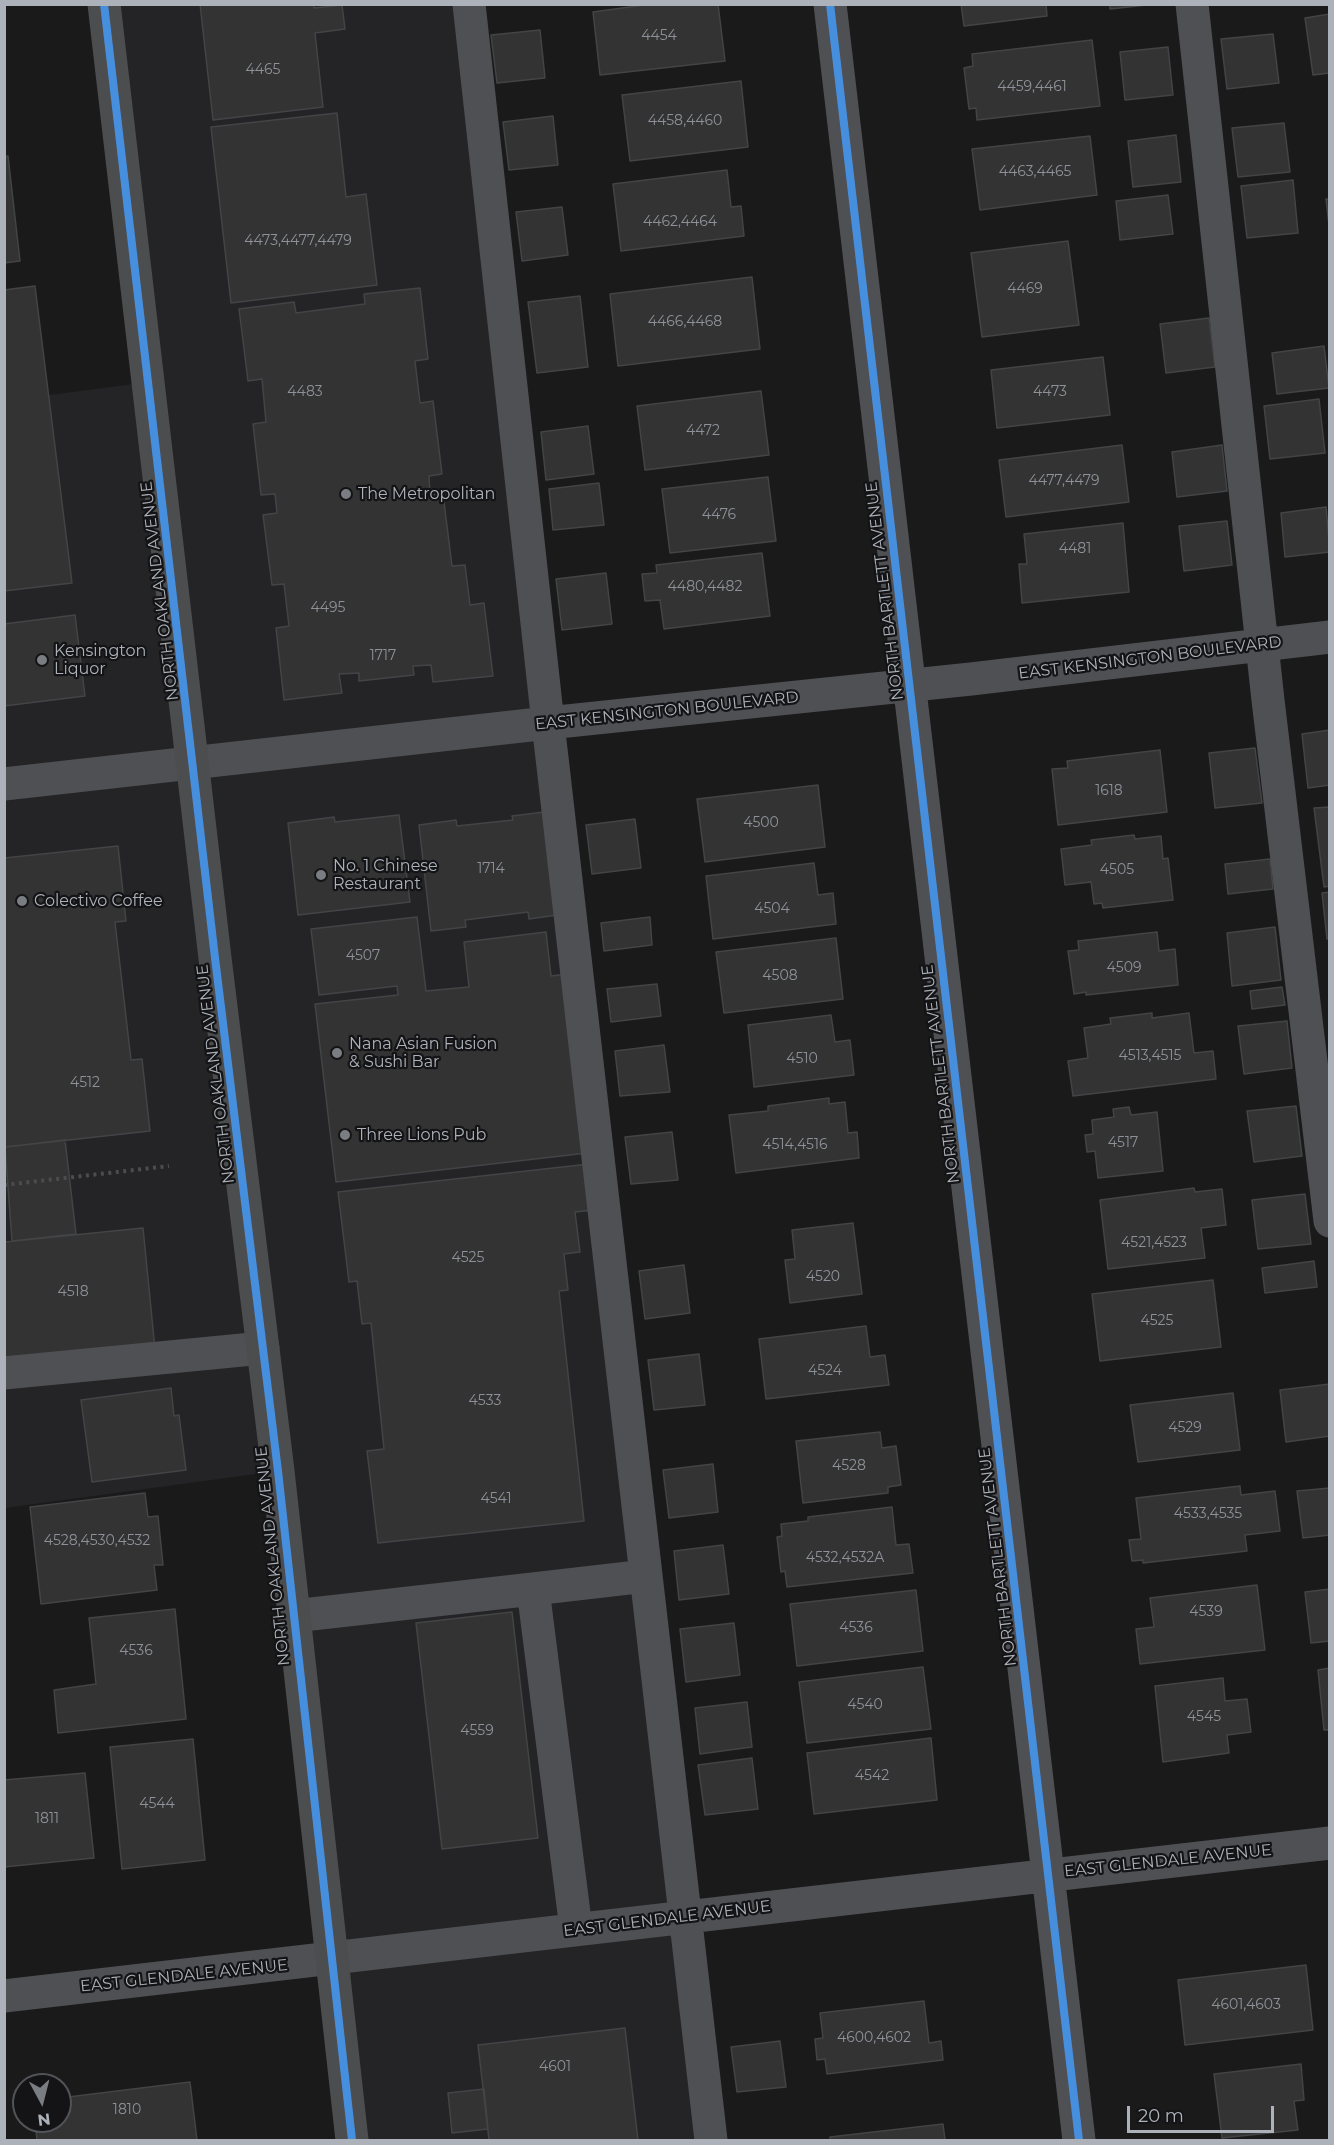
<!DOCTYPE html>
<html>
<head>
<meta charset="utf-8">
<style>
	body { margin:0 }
	#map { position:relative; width:1334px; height:2145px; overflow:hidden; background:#1a1a1a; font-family:Montserrat,sans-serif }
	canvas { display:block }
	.frame { position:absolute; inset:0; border:6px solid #adb2ba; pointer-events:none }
	.north { position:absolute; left:12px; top:2073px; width:60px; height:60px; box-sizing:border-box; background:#141416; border:2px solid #515358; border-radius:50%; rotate:173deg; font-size:16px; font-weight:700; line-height:24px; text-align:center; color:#adb2ba }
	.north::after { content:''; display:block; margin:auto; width:21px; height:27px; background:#7a7d82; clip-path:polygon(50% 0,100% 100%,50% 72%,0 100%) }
	.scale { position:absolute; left:1127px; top:2106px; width:147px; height:27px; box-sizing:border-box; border:3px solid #adb2ba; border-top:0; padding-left:8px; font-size:18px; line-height:21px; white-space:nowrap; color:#adb2ba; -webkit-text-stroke:4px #141416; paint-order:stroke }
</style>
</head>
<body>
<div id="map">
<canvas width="1334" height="2145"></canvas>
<div class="frame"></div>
<div class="north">N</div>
<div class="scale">20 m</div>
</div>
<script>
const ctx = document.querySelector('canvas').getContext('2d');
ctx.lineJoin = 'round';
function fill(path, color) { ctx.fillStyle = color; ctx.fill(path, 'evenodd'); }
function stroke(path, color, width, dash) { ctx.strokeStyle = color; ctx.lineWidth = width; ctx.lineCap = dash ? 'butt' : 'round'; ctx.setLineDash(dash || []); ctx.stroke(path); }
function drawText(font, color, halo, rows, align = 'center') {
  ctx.font = font + ' Montserrat,sans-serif'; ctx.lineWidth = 4.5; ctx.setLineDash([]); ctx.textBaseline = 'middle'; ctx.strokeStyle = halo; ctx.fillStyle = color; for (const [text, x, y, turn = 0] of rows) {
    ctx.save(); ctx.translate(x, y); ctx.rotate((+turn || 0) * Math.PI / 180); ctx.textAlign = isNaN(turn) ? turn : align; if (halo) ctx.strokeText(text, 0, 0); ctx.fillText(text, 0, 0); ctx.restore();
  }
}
fill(new Path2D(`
	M104,5h365l242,2135h-359l-74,-669 -273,37 -1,-1107 145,-19z`), '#242426');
const building = new Path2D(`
	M200,4h114v4l28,-3 3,24 -30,4 8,74 -110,13z
	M651,4h67l7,57 -125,14 -7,-63z
	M961,4h85l1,12 -83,10z
	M1110,4h46l-46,5z
	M1330,14v59l-17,2 -8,-57z
	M540,30l5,48 -48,5 -6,-48z
	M1273,34l6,49 -52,6 -6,-50z
	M1092,40l8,66 -123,14 -1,-12 -7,1 -5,-41 9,-2 -1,-12z
	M1168,47l5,48 -48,5 -5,-48z
	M741,81l7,66 -118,14 -8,-66z
	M337,113l9,84 20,-3 11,91 -146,18 -20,-176z
	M553,116l5,49 -49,5 -6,-48z
	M1284,123l6,49 -52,5 -6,-49z
	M1176,135l5,47 -48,5 -5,-46z
	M1090,136l7,59 -117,15 -8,-61z
	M8,156l12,105 -16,2v-106z
	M727,170l4,37 10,-1 3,30 -123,15 -8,-67z
	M1293,180l5,53 -51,5 -6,-52z
	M1168,195l5,39 -53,6 -4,-39z
	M1326,199h4v35z
	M562,207l6,48 -46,6 -6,-49z
	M1068,241l11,84 -97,12 -11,-84z
	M752,277l8,72 -142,17 -8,-72z
	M35,286l37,297 -68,8v-301z
	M420,288l8,71 -13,2 5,42 13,-2 9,73 -13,2 1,19 13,-1 9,72 13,-1 5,40 14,-2 9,73 -60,6 -2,-17 -18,1 1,9 -55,6v-8l-20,1 3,19 -58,7 -8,-72 13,-2 -5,-42 -12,1 -9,-70 14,-2 -2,-19 -14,1 -8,-71 13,-2 -4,-43 -14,2 -9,-72 55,-7 2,11 69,-9 -1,-10z
	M580,296l8,71 -51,6 -9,-71z
	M1209,318l6,49 -49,6 -6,-49z
	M1324,346l5,42 -52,6 -5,-41z
	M1103,357l7,58 -113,13 -6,-58z
	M761,391l8,64 -124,15 -8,-64z
	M1319,399l6,54 -55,6 -6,-53z
	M588,426l6,48 -48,6 -5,-48z
	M1122,445l7,57 -123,15 -7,-57z
	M1222,445l5,46 -50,6 -5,-45z
	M768,477l8,64 -106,12 -8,-64z
	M599,483l5,42 -51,5 -4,-41z
	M1326,507l4,45 -45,5 -4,-44z
	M1227,521l5,44 -48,6 -5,-45z
	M1123,523l6,69 -107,11 -3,-39h8l-3,-30z
	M762,553l8,63 -106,13 -4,-29 -15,1 -3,-27 15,-1 -1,-8z
	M606,573l6,51 -50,6 -6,-51z
	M75,615l10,81 -81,10v-82z
	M1330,730v55l-22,3 -6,-54z
	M1255,748l7,55 -47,5 -6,-55z
	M1160,750l7,62 -109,13 -6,-56 16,-1 -1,-7z
	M818,785l7,62 -120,15 -8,-63z
	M1330,807v79l-6,1 -10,-79z
	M552,811l12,103 -35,5 -1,-7 -63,8 1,7 -35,4 -12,-106 37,-5 1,6 56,-6 -1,-4z
	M399,815l11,87 -112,13 -10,-92 46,-6 1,5z
	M635,819l6,49 -49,6 -6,-49z
	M1134,835l1,4 26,-3 2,23 5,-1 5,42 -70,8 -1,-5 -8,1 -3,-22 -26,3 -4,-36 31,-4 -1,-5z
	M118,846l8,75 -11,1 16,138 11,-1 8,72 -145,16 -1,-289z
	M1270,859l3,30 -45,5 -3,-30z
	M814,863l4,32 15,-2 3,31 -123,15 -7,-63z
	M1330,892v46l-3,1 -5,-46z
	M417,917l9,74 43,-4 -5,-45 82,-10 5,44 16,-2 20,179 -251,29 -21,-178 83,-9 -1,-9 -78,9 -8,-66z
	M650,917l2,28 -48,6 -3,-28z
	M1275,927l6,53 -49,6 -5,-53z
	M1157,932l2,19 16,-2 3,36 -92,10v-3l-12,2 -6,-43 11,-1 -1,-9z
	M836,938l7,61 -119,14 -8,-61z
	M657,984l4,32 -50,6 -4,-33z
	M1282,987l3,18 -33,4 -2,-18z
	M1152,1013v5l37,-5 5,40 19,-2 3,28 -143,17 -5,-35 20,-3 -4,-30 27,-4 -1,-6z
	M831,1015l4,27 15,-2 4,35 -100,12 -6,-62z
	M1287,1021l5,47 -48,6 -6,-48z
	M664,1045l6,47 -50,4 -5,-45z
	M829,1098v6l16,-2 3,31 9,-1 2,26 -123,15 -7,-58 39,-4v-5z
	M1296,1106l6,50 -48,6 -7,-51z
	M1129,1107l2,8 26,-3 6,59 -65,7 -3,-27 -8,1 -2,-17 8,-1 -1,-14 22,-3 -1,-8z
	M672,1132l6,48 -47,4 -6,-47z
	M65,1140l11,94 -64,7 -7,-94z
	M589,1164l5,46 -19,2 5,40 -16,2 4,36 -9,1 25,230 -206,22 -11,-92 17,-2 -13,-126 -9,1 -5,-43 -8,1 -11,-90z
	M1194,1188l1,4 27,-3 4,36 -25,3 4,30 -97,11 -8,-69z
	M1305,1194l6,50 -53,5 -6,-49z
	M853,1223l9,71 -72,9 -5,-43 10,-1 -3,-29z
	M143,1228l12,121 -151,15v-122z
	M1314,1261l3,26 -52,6 -3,-25z
	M684,1265l6,48 -45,6 -6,-48z
	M1213,1280l8,67 -121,14 -8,-67z
	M866,1326l4,31 15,-2 4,30 -123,14 -7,-60z
	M699,1354l6,51 -51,5 -6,-50z
	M1330,1384v52l-44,6 -6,-52z
	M171,1388l3,28 5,-1 7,55 -94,12 -11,-82z
	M1233,1393l7,57 -102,12 -8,-57z
	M880,1432l2,16 14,-2 5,39 -13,2v6l-85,10 -7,-62z
	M713,1464l5,48 -49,6 -6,-48z
	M1240,1486l1,9 34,-4 5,40 -35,4 2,16 -104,12v-3l-11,1 -3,-21 12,-1 -5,-41z
	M1330,1488v47l-27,3 -6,-47z
	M145,1493l3,24 10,-1 5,49h-9l3,25 -116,14 -11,-97z
	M892,1507l4,38 13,-1 4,29 -126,14 -2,-16 -4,1 -4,-35 5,-1 -1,-12 27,-3v-4z
	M723,1545l6,49 -50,6 -5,-49z
	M1257,1585l8,65 -125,14 -4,-35 18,-2 -4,-29z
	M1330,1589v52l-19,2 -6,-51z
	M916,1590l7,61 -126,15 -7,-62z
	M175,1609l11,110 -128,14 -4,-43 42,-6 -7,-66z
	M512,1612l26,226 -96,11 -26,-226z
	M734,1623l6,52 -54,7 -6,-53z
	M923,1667l8,62 -124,14 -8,-61z
	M1330,1668v62h-6l-6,-60z
	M1223,1678l2,23 22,-2 4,33 -24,3 2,18 -66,9 -8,-76z
	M747,1702l5,45 -52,7 -5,-46z
	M931,1738l6,62 -123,14 -7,-61z
	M193,1739l12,121 -83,9 -12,-122z
	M752,1758l6,51 -53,6 -7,-50z
	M85,1773l9,85 -90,9v-87z
	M1306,1965l7,65 -128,15 -7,-65z
	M924,2001l5,42 12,-2 2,19 -116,14 -2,-15 -8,1 -2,-21 8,-1 -3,-25z
	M625,2028l13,112h-149l-11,-95z
	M780,2041l6,46 -49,5 -6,-45z
	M1301,2064l3,36 -10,1 4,29 -76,8 -8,-64z
	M190,2082l7,58h-160l-2,-19h25v-23z
	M484,2089l4,40 -36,4 -4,-40z
	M943,2124l2,16h-115v-3z`);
fill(building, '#333334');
stroke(building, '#434446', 1.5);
stroke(new Path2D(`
	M4,1185l165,-19`), '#4a4c4e', 4, [3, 4.5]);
stroke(new Path2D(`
	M469,4l79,719 163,1417
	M830,4l249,2136
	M1192,4l76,696 62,521
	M4,784l544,-61 423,-44 359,-42
	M4,1373l259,-25
	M533,1589l113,-13
	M294,1616l239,-27 43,340
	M4,1996c442,-50 884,-104 1326,-153`), '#4f5053', 33);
stroke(new Path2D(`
	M104,4l111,954 63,513 74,669`), '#4c4d4f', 33);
stroke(new Path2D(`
	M104,4l111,954 63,513 74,669
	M830,4l249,2136`), '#468fdf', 8);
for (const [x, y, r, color] of [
	[346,494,6,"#7a7d82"],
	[42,660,6,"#7a7d82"],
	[321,875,6,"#7a7d82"],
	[22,901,6,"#7a7d82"],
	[337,1053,6,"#7a7d82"],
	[345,1135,6,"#7a7d82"]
]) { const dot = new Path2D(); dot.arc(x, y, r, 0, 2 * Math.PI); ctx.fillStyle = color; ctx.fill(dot); stroke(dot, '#141416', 2); }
drawText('14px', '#8e9298', null, [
	["4454",659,36],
	["4465",263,70],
	["4459,4461",1032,87],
	["4458,4460",685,121],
	["4463,4465",1035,172],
	["4462,4464",680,222],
	["4473,4477,4479",298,241],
	["4469",1025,289],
	["4466,4468",685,322],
	["4483",305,392],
	["4473",1050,392],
	["4472",703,431],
	["4477,4479",1064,481],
	["4476",719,515],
	["4481",1075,549],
	["4480,4482",705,587],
	["4495",328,608],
	["1717",383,656],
	["1618",1109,791],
	["4500",761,823],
	["1714",491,869],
	["4505",1117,870],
	["4504",772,909],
	["4507",363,956],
	["4509",1124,968],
	["4508",780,976],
	["4513,4515",1150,1056],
	["4510",802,1059],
	["4512",85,1083],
	["4517",1123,1143],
	["4514,4516",795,1145],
	["4521,4523",1154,1243],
	["4525",468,1258],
	["4520",823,1277],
	["4518",73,1292],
	["4525",1157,1321],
	["4524",825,1371],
	["4533",485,1401],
	["4529",1185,1428],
	["4528",849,1466],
	["4541",496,1499],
	["4533,4535",1208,1514],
	["4528,4530,4532",97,1541],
	["4532,4532A",845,1558],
	["4539",1206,1612],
	["4536",856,1628],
	["4536",136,1651],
	["4540",865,1705],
	["4545",1204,1717],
	["4559",477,1731],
	["4542",872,1776],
	["4544",157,1804],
	["1811",47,1819],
	["4601,4603",1246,2005],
	["4600,4602",874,2038],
	["4601",555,2067],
	["1810",127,2110]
]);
drawText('16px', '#adb2ba', '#141416', [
	["The Metropolitan",358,494],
	["Kensington",54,651],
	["Liquor",54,669],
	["No. 1 Chinese",333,866],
	["Restaurant",333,884],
	["Colectivo Coffee",34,901],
	["Nana Asian Fusion",349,1044],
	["& Sushi Bar",349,1062],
	["Three Lions Pub",357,1135]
], 'left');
drawText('16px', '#adb2ba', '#141416', [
	["NORTH OAKLAND AVENUE",160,591,-97],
	["NORTH BARTLETT AVENUE",885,591,-97],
	["EAST KENSINGTON BOULEVARD",1150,658,-7],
	["EAST KENSINGTON BOULEVARD",667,711,-6],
	["NORTH OAKLAND AVENUE",216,1074,-97],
	["NORTH BARTLETT AVENUE",941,1074,-97],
	["NORTH OAKLAND AVENUE",273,1556,-96],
	["NORTH BARTLETT AVENUE",998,1557,-97],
	["EAST GLENDALE AVENUE",1168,1861,-6],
	["EAST GLENDALE AVENUE",667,1919,-7],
	["EAST GLENDALE AVENUE",184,1976,-6]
]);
</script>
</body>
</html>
